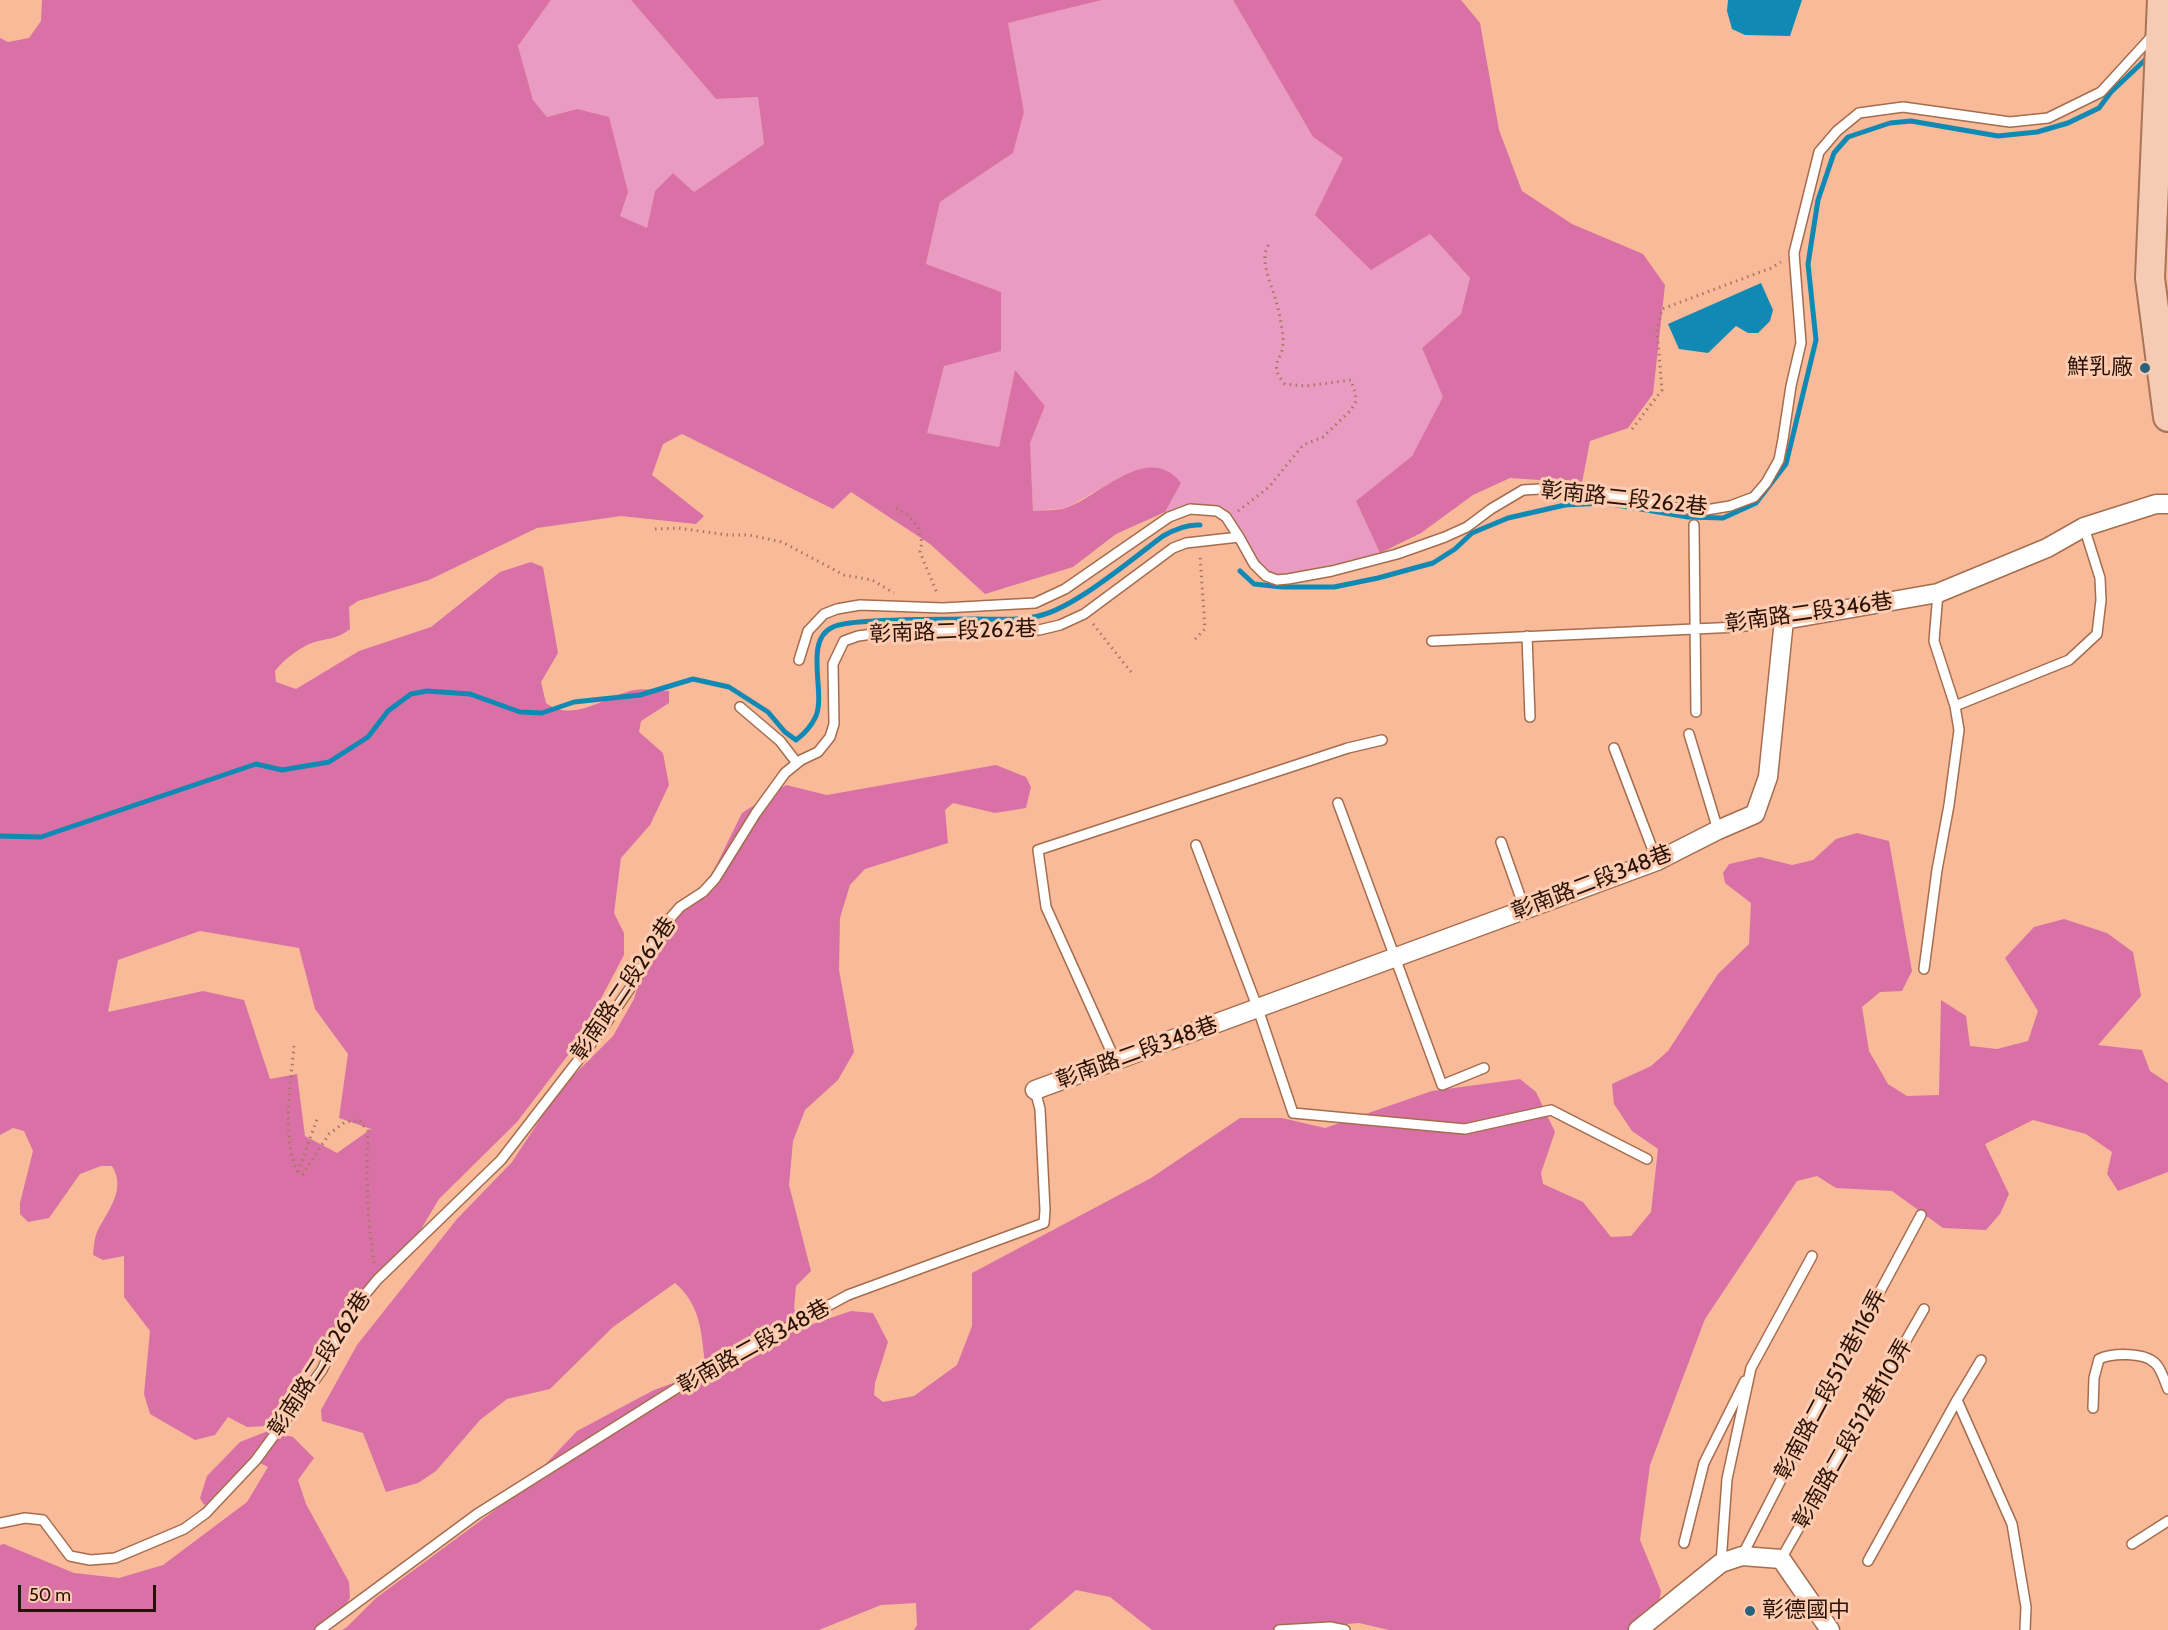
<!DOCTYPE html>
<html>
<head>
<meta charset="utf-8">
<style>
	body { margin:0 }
	#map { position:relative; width:2168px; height:1630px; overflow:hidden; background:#f8ba99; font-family:Cabin,sans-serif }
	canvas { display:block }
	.scale { position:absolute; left:18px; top:1585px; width:138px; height:27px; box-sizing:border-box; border:3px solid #281206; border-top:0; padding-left:8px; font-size:18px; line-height:21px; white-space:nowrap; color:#281206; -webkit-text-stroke:4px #fdcbb0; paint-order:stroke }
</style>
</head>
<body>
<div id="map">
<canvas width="2168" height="1630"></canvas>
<div class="scale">50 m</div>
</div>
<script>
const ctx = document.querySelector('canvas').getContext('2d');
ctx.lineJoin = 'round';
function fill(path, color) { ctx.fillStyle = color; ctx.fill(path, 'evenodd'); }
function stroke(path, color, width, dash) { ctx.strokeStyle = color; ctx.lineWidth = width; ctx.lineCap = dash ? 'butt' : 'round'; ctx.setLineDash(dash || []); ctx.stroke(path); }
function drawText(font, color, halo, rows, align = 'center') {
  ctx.font = font + ' Cabin,"Noto Sans TC",sans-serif'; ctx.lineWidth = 6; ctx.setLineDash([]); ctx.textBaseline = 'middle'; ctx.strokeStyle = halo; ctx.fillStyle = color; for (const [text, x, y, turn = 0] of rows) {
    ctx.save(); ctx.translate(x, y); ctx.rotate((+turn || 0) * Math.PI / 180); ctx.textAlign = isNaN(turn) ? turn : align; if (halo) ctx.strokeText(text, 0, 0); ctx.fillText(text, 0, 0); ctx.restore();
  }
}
fill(new Path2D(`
	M551,0h80l85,99 42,-2 6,47 -70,48 -21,-19 -18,18 -8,38 -27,-13 -43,-107 -30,8 -14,-17 -15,-54z
	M1102,0h131l80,137 30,21 87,76 40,44 -9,36 -39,34 22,49 -32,59 -56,45 24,52 -89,22h-23l-21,-10 -21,-44 -13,-7 -48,-2 16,-29 -59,-7 -56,32 -33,3 -3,-68 15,-37 -30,-35 -16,76 -73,-14 18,-67 57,-74 -75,-27 14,-63 73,-49 11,-41 -16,-89z`), '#ea9bc1');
fill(new Path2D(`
	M42,0h509l-33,46 15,54 14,17 30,-8 32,8 19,75 -8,24 27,12 8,-37 18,-18 21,19 70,-48 -6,-47 -42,2 -85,-99h471l-94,23 16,89 -11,41 -73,49 -14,62 75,28v59l-57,15 -17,67 72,14 16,-77 30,36 -15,37 3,68c10,-1 23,0 33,-3 33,-11 82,-67 115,-25l-16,29 -49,22 -43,33 -88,27 -55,-50 -79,-52 -18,17 -151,-75 -19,10 -11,31 52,41 -8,8 -75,-8 -84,12 -108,52 -71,21 -9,6 1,22c-13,11 -26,9 -41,15 -12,6 -26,16 -34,27l1,11 20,7 63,-38 72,-24 69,-55 31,-10 12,5 15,86 -17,29 5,21c28,21 60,-8 89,-13 11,-2 23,1 34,1v12l-28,18 -2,11 24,21 6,32 -19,40 -29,33 -7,55 10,20v22l-46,87 -61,80 -78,77 -28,47 -32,32 -25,38 -41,38 -21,51 -24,21 -21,1 -19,-10 -13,18 -20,5 -45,-26 -6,-20 6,-63 -26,-34v-41l-21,4 -10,-5c1,-7 1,-16 4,-23 10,-21 30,-42 15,-66h-11l-21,8 -31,44 -21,4 -8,-8v-11l13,-52 -9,-20 -11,-3 -13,7v-1097l8,4 21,-4 12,-17zM200,931l99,17 16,61 33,45 -9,64 32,11 -34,24 -32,-17 -8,-62 -27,5 -26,-79 -41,-9 -95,21 10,-52z
	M1233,0h228l19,23 19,107 23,61 50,33 71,30 22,31 -12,109 -25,34 -38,13 -8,42 -72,-5 -37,17 -52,38 -41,20 -24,-52 56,-45 31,-59 -21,-49 39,-34 9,-36 -40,-44 -59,36 -56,-55 28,-57 -30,-21z
	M996,765l30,12 5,10 -5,21 -31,5 -42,-10 -8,7 3,33 -83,26 -15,16 -10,33 -1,52 15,82 -16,28 -33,30 -12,31 -4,44 22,86 -15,15 -2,22 6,13 10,4 41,-14 22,2 15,29 -13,41 -1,12 9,7 31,-6 43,-31 15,-39v-53l179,-95 89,-60h42l43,10 107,-37 88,-12 16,13 19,40 -14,41 2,11 40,18 28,35 20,-1 20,-24 7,-63 -26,-18 -18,-27 -2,-20 39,-18 17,-15 50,-77 31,-30 2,-41 -26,-20 -2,-10 6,-9 31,-7 32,8 21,-5 23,-21 21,-6 32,8 23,130 -10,20 -22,1 -18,15 7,44 19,33 19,12 32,-1 2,-95 25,16 4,30 27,3 31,-8 10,-30 -33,-53 29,-31 30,-8 43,14 26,19 8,44 -43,49 44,5 8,21 18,12v89l-50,19 -11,-17 5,-22 -26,-18 -53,-14 -48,24 24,50 -9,20 -14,16 -43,-2 -51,-37 -56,-3 -19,-12 -20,5 -92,138 -55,146 -10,75 21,51 -4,22 -12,17h-256l-30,-7 -88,7h-119l-42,-33 -34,-7 -47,40h-115l3,-5 -1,-22 -35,2 -62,25h-477l5,-3 29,-29 142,-105 59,-62 77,-41 52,-19c-5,-35 -3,-64 -31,-88l-62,44 -63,62 -43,10 -27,21 -44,51 -18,12 -32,9 -23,-59 -41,-12 -1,-11 36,-65 100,-126 55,-57 48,-73 53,-53 21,-37 22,-73 28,-16 27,-34 31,-63 44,-28 41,10z
	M268,1431l25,6 21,21 -16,22 8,24 43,78 1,16 -15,23 -17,9h-318v-85l4,-1 70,29 45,5 44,-13 84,-63 21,-35 -16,-8 -26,37 -22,9 -4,-7 7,-22 33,-34z`), '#d971a6');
fill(new Path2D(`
	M1728,0h74l-12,36 -45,-1 -13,-6 -5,-18z
	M1761,283l12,27 -3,11 -12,12h-10l-12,-7 -28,27 -29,-4 -11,-25z`), '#1089b4');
stroke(new Path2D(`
	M1240,571l14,13 28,3h52l44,-9 55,-15 22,-14 17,-16 36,-15 57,-13 40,-2 83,14 35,1 33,-15 30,-39 30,-124 -8,-76 10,-64 16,-47 14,-16 42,-14 21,-2 87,15 39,-4 31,-9 31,-15 12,-16 34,-32
	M0,836l41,1 215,-73 26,6 47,-8 39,-25 20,-26 23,-17 16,-3 43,3 50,18 22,1 32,-11 66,-7 53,-16 36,8 39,25 17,20 11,8c8,-6 16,-15 20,-24 10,-24 -13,-76 17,-89 11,-5 28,-5 40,-6 35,-2 70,-2 105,-2 21,0 43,2 64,-4 36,-10 90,-56 121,-79 12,-7 24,-12 37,-11`), '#1089b4', 5);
const lane = new Path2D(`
	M1694,525l2,187
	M1527,636l3,81
	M1432,641l306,-14 46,-7
	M799,660l9,-29 16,-17 13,-5 23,-4 83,3 92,-5 30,-14 104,-72 21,-8 27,2 9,6 13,20
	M1955,706l114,-46 28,-26 4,-34 -1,-22 -16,-51
	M740,707l40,34 17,22
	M1689,734l29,96
	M1614,748l43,113
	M1338,803l104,282 42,-17
	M1501,842l24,68
	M1196,845l62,164 35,104 172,16 86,-19 96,49
	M1924,969l13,-99 12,-65 10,-75 -4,-24 -21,-65 4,-48
	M1115,1060l-69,-153 -8,-57 310,-102 34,-8
	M1957,1400l24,-40
	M2093,1408l1,-30 5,-19c13,-6 45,-7 56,4 6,5 10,19 13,26
	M0,1523l25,-5 18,2 27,36 20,4 25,-2 69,-29 22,-16 50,-53 66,-90 22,-50 33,-40 124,-120 99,-128 37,-54 23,-48 20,-23 23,-15 12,-13 41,-66 29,-40 16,-13 17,-8 12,-15 4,-13 -1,-60 11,-23 14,-5 22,-3 75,-3h84l21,-5 24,-11 89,-66 13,-5 53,-6 15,27 12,12 11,4 11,-1 44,-8 65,-17 48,-17 22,-10 24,-18 32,-19 34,-2 62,8 58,12 29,2 24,-4 24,-9 12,-14 13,-23 4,-21 8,-53 10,-43 -7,-90 25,-101 18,-21 22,-18 44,-6 107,15 38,-4 53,-26 53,-58
	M1684,1543l20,-80 41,-82
	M2132,1544l36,-23
	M1742,1556l85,-166 94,-175
	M1781,1559l143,-250
	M1868,1561l89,-161 55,124 14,83 -1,23
	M1721,1563l6,-84 24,-111 61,-112
	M320,1630l157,-116 208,-131 163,-88 196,-72 1,-13 -5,-101 -5,-19
	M1279,1630l51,-3 15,3`);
const street = new Path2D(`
	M1035,1090l622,-229 61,-31 37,-16 13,-37 16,-157 154,-27 109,-45 37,-21 72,-23h12
	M1638,1630l83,-67 21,-7 39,3 49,71`);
const primary = new Path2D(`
	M2162,0l-12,278 18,139`);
stroke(lane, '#a56d4d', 12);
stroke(street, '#a56d4d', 21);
stroke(primary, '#aa7457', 32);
stroke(new Path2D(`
	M1632,429l30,-39 -5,-60 5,-21 109,-41 10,-6
	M896,508l13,8 9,11 4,15 -2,10 17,41
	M1238,511l31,-24 34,-42 20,-8 28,-27 5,-9 -1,-9 -4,-12 -45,6 -21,-2c-19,-21 0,-24 -2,-46 -1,-12 -4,-26 -7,-37 -4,-15 -12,-30 -11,-46 0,-4 3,-9 5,-13
	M655,529l23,-1 50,7h21l33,7 62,33 28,5 22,13
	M1093,624l38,48
	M1195,639l10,-10 -5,-73
	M294,1046c-3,36 -13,94 4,126l5,2 26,-40 16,-12 14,-2 9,11c-2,44 -1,88 6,132
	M298,1172l19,-53`), '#a77860', 3, [1.5, 4.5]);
stroke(lane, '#fff', 9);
stroke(street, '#fff', 18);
stroke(primary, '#f6cbb4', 28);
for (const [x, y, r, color] of [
	[2145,368,6,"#28627b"],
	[1750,1611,6,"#28627b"]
]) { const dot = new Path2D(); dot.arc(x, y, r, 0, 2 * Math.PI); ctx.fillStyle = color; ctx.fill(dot); stroke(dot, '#fdcbb0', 2); }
drawText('22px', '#281206', '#fdcbb0', [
	["鮮乳廠",2133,368],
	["彰德國中",1762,1611,"left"]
], 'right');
drawText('22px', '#281206', '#fdcbb0', [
	["彰南路二段262巷",1624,499,6],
	["彰南路二段346巷",1809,613,-8],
	["彰南路二段262巷",953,632,-2],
	["彰南路二段348巷",1592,883,-21],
	["彰南路二段262巷",624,989,-56],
	["彰南路二段348巷",1137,1053,-20],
	["彰南路二段348巷",754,1347,-29],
	["彰南路二段262巷",320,1364,-57],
	["彰南路二段512巷116弄",1831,1385,-62],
	["彰南路二段512巷110弄",1853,1434,-60]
]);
</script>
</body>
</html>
